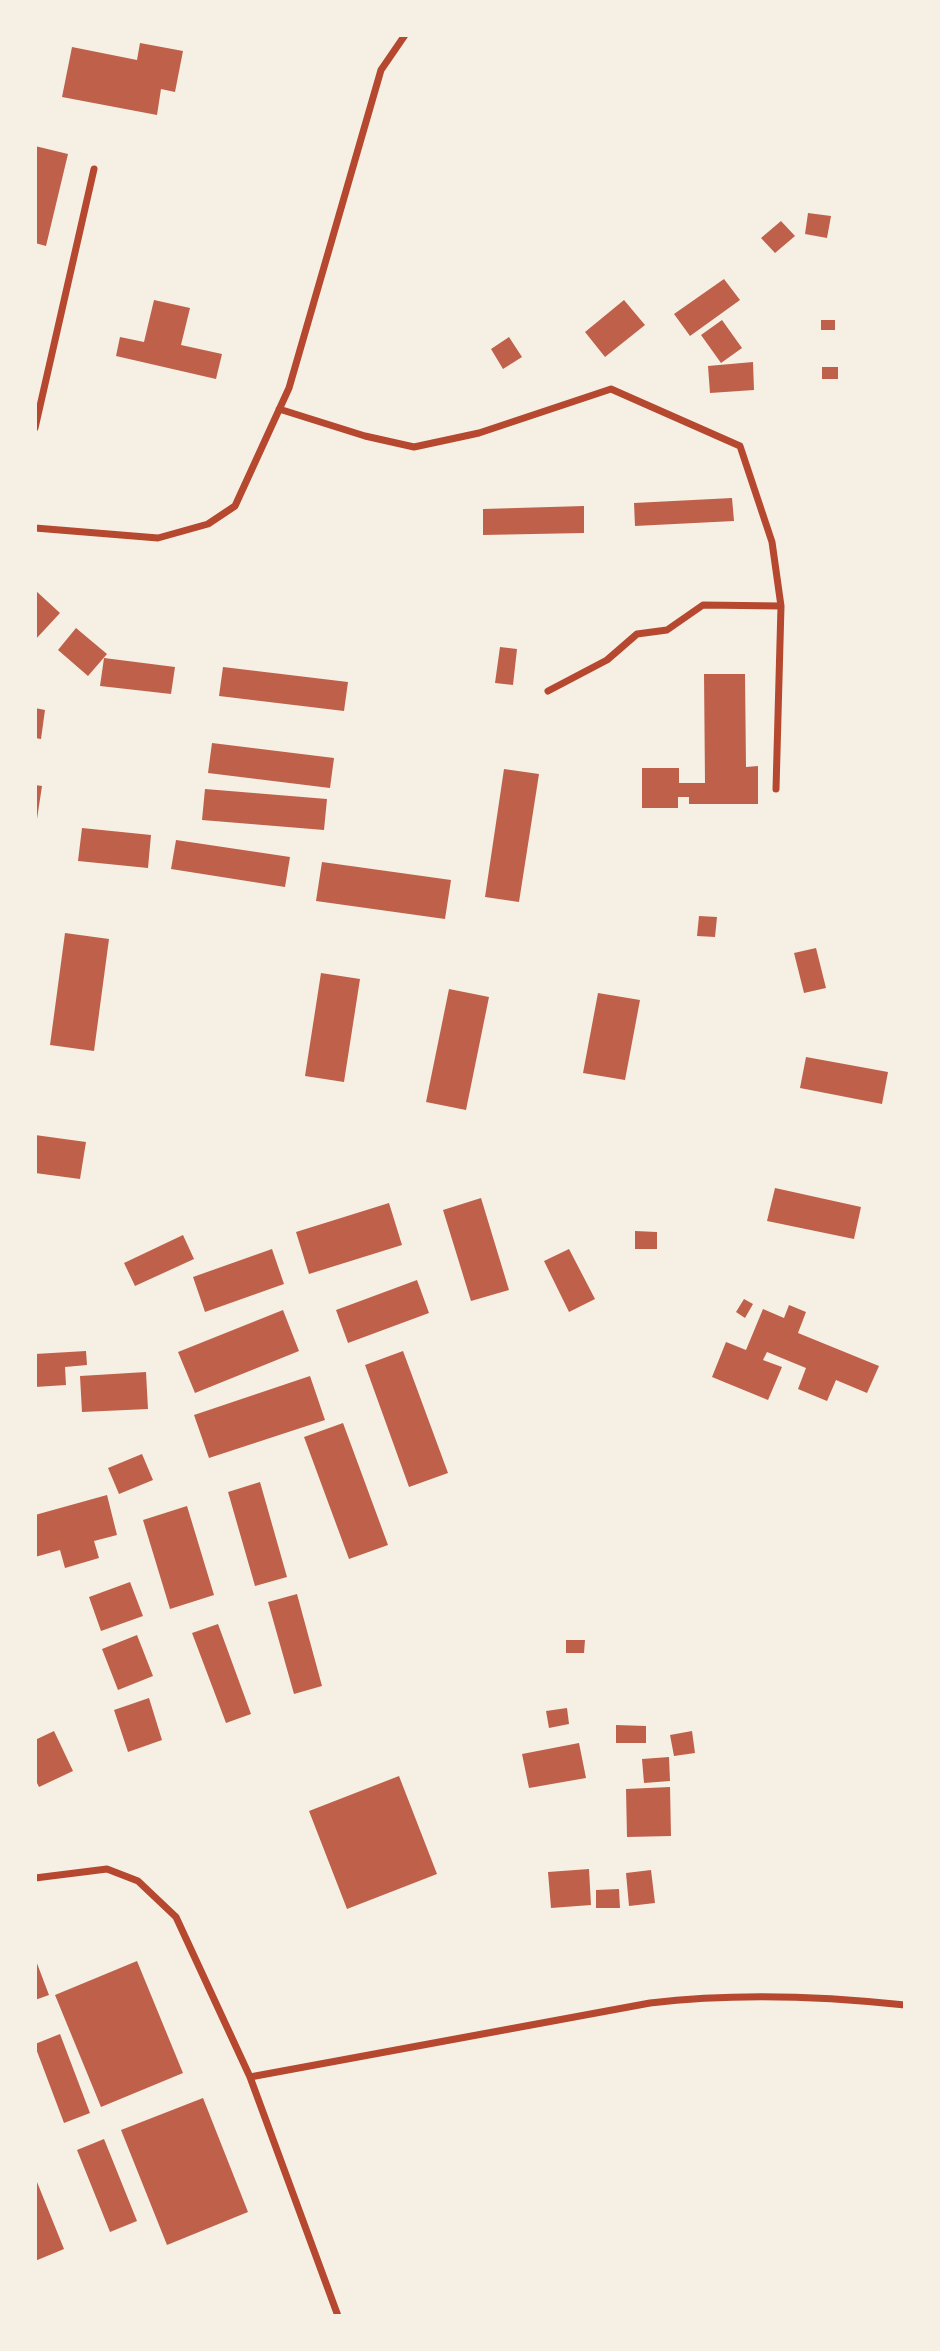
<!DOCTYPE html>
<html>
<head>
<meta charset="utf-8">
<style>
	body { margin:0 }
	#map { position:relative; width:940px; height:2351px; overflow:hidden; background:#f6efe4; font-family:Figtree,sans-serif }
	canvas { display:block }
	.frame { position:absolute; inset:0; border:37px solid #f6efe4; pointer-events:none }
</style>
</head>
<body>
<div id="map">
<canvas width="940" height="2351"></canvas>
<div class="frame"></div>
</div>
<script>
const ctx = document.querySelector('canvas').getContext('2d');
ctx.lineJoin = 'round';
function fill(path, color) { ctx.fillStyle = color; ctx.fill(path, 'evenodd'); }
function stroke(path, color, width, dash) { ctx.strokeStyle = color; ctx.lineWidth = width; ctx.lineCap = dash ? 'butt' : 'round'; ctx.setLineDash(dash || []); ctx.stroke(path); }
fill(new Path2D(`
	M140,43l43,8 -8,41 -14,-3 -4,26 -95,-18 10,-50 65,13z
	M35,146l33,8 -22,92 -11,-3z
	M808,213l23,3 -4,22 -22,-4z
	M781,221l14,15 -20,17 -14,-15z
	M724,279l16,21 -50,36 -16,-22z
	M154,300l36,8 -9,37 41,9 -6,25 -100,-23 4,-19 24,5z
	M624,300l21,25 -40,32 -20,-25z
	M722,320l20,28 -21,15 -20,-28z
	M821,320h14v10h-14z
	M509,337l13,20 -19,12 -12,-20z
	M753,362l1,28 -44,3 -2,-27z
	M822,367h16v12h-16z
	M732,498l2,23 -99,5 -1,-23z
	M584,506v27l-101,2v-26z
	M35,590l25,23 -25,27z
	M76,628l31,26 -19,22 -30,-26z
	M500,647l17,2 -4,36 -18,-2z
	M104,658l71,9 -4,27 -71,-8z
	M223,667l125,15 -4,29 -125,-15z
	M704,674h41l1,93 12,-1v38h-69v-7h-11v11h-36v-40h37v15h26z
	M35,708l10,2 -4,29 -6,-1z
	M212,743l122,15 -4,30 -122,-15z
	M504,769l35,5 -20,128 -34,-5z
	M35,785l7,1 -5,33 -2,-1z
	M205,789l122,10 -3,31 -122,-10z
	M82,828l69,7 -3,33 -70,-7z
	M176,840l114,17 -5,30 -114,-18z
	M322,862l129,18 -6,39 -129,-18z
	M699,916l18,1 -2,20 -18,-1z
	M65,933l44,6 -15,112 -44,-6z
	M816,948l10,40 -22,5 -10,-40z
	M321,973l39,6 -16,103 -39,-6z
	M449,989l40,8 -23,113 -40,-8z
	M598,993l42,7 -15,80 -42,-7z
	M806,1057l82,15 -6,32 -82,-16z
	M35,1135l51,7 -6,37 -45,-6z
	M775,1188l86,19 -7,32 -87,-18z
	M481,1198l28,92 -38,11 -28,-91z
	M389,1203l13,42 -93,29 -13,-42z
	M635,1231l22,1v17h-22z
	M183,1235l11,24 -59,27 -11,-23z
	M272,1249l12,35 -79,28 -12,-35z
	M569,1249l26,50 -26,13 -25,-51z
	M417,1280l12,33 -81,30 -12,-33z
	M744,1299l9,5 -8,14 -9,-6z
	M789,1305l17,7 -8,21 81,33 -12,27 -31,-13 -9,21 -29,-12 8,-21 -39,-16 -4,8 19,7 -14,33 -56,-23 14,-35 20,8 17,-41 21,9z
	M283,1310l16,41 -104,42 -17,-41z
	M86,1351l1,14 -22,2 1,18 -31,2v-33z
	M403,1351l45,122 -39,14 -44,-122z
	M146,1372l2,37 -66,3 -2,-36z
	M310,1376l15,44 -116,38 -15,-43z
	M343,1423l45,122 -39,14 -45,-122z
	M142,1454l11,26 -34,14 -11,-26z
	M260,1482l27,95 -32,9 -27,-94z
	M107,1495l10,40 -23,6 5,17 -34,10 -5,-18 -25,7v-42z
	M187,1506l27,89 -44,14 -27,-89z
	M130,1582l13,34 -42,15 -12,-34z
	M297,1594l25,92 -28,8 -26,-92z
	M218,1624l33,90 -25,9 -34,-90z
	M137,1635l16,41 -35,14 -16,-41z
	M566,1640h19l-1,13h-18z
	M149,1698l13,42 -34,12 -14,-42z
	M567,1708l2,16 -20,4 -3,-17z
	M616,1725l30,1v17h-30z
	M54,1731l19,40 -34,16 -4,-8v-39z
	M692,1731l3,22 -21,3 -4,-21z
	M579,1743l7,35 -57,10 -7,-34z
	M669,1757l1,24 -26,2 -2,-24z
	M399,1776l38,98 -90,35 -38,-98z
	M670,1787l1,49 -44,1 -1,-48z
	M589,1869l2,36 -40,3 -3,-36z
	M651,1870l4,33 -26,3 -3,-33z
	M619,1889l1,19h-24v-18z
	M35,1958l14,37 -14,5z
	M137,1961l46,112 -82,34 -46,-112z
	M60,2034l30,79 -26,10 -29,-77v-2z
	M203,2098l45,114 -81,33 -46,-115z
	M104,2139l33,82 -27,11 -33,-82z
	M35,2177l29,72 -29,12z`), '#bf614a');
stroke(new Path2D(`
	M279,409l86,27 49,11 65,-14 132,-44 129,57 32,96 9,64 -5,183
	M35,428l59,-259
	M35,528l123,10 50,-14 27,-18 54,-118 92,-318 24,-35
	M548,691l59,-31 30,-26 30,-4 36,-25 78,1
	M35,1878l72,-9 31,12 38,36 74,160 88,239
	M250,2077l400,-74c82,-10 173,-7 255,2`), '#b5482f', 7);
</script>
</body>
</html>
